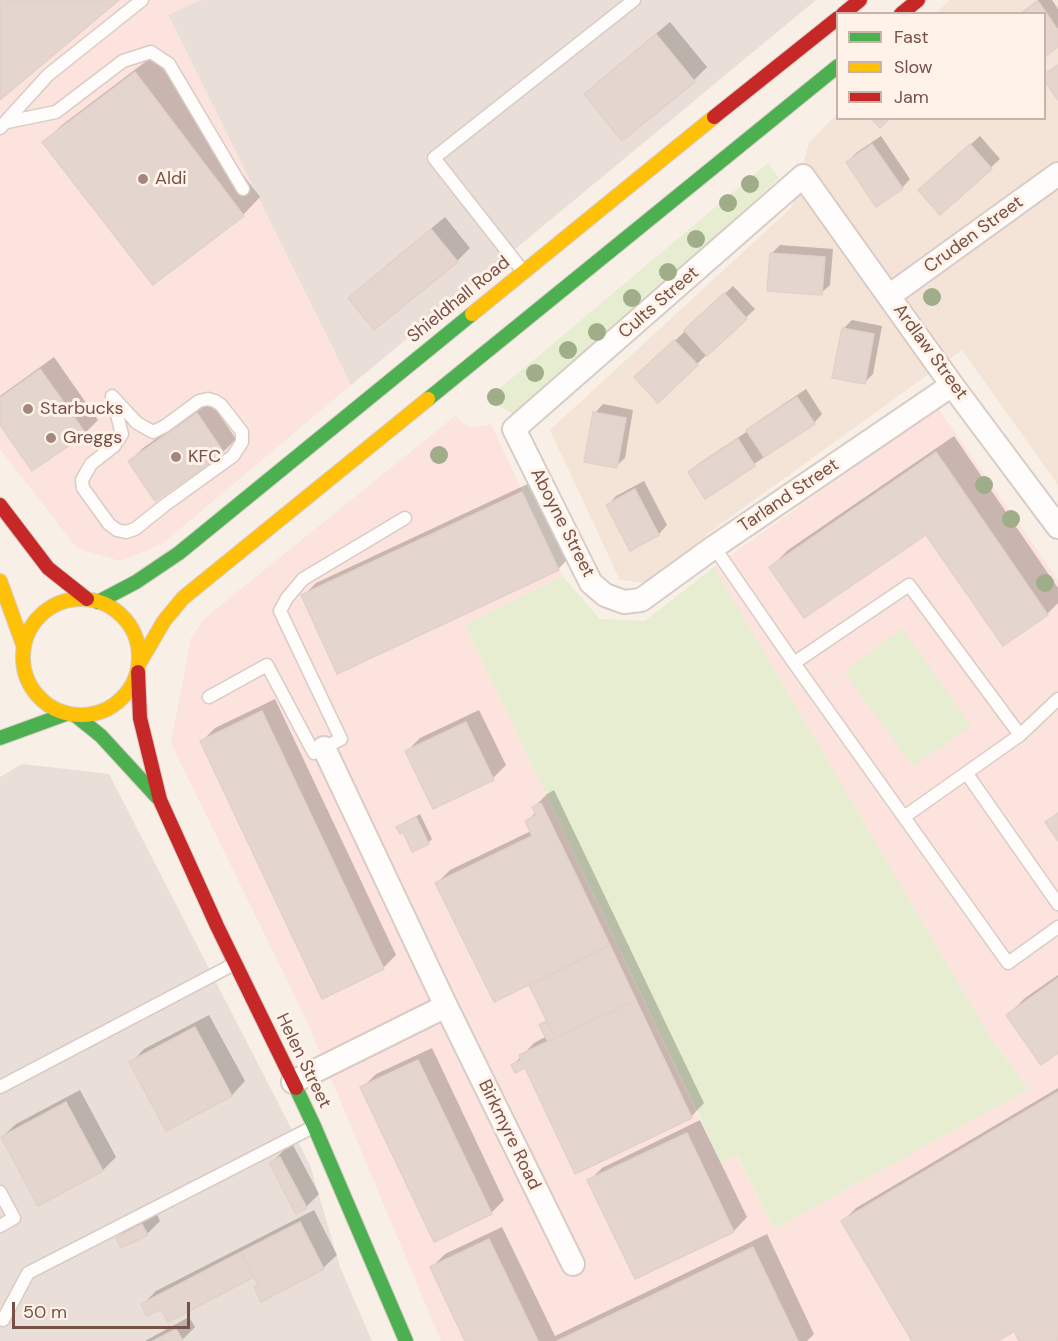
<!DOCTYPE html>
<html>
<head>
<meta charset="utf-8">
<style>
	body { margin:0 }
	#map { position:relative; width:1058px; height:1341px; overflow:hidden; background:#f8efe7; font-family:"DM Sans",sans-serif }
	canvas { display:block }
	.legend { position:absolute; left:836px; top:12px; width:210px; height:108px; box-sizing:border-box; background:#fff3e9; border:2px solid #c9b2a8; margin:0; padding:8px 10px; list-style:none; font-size:18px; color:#775046 }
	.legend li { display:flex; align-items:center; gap:12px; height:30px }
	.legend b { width:30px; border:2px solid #c9b2a8 }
	.scale { position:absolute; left:12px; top:1302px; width:178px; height:27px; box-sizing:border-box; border:3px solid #775046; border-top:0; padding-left:8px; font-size:18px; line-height:21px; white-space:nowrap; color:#775046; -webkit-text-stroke:4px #fff3e9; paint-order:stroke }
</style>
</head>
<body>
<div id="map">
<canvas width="1058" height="1341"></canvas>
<ul class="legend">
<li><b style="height:8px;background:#4caf50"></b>Fast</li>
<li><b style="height:8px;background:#ffc107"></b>Slow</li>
<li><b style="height:8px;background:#c62828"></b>Jam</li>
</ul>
<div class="scale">50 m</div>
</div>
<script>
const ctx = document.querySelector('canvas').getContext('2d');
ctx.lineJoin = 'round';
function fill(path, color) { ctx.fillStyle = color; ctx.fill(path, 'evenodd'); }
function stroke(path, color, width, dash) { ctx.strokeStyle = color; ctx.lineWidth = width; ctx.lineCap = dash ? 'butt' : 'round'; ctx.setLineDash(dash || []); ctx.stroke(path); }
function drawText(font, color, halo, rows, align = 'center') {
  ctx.font = font + ' "DM Sans",sans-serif'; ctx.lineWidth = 6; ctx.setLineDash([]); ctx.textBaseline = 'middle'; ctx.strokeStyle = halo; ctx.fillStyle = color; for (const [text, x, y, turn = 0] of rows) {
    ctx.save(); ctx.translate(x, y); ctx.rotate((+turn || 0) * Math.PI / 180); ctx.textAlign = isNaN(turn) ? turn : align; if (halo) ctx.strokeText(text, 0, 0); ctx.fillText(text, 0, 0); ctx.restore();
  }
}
fill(new Path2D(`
	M950,0h108v485l-96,-135 -248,179 -66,54 -28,-3 -70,-150 242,-223 17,-64 28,-29 1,4h206v-104l-108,-1z`), '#f4e3d7');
fill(new Path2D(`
	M0,0h201l-33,16 183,369 -189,159 -42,17 -43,-13 -77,-99z
	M938,408l120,172v761h-617l-135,-322 -135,-276 20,-105 14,-20 250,-202 15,12 21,-4 71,152 -97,49 255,538 16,-9 38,75 255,-140 -38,-50 -277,-472z`), '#fce3dd');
fill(new Path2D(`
	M201,0h615l-465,385 -183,-370z
	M22,764l87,10 201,391 30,102 32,74h-372v-564z`), '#eadfd8');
fill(new Path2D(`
	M768,163l11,15 -258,239 -35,-17z
	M714,567l277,472 38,50 -255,140 -37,-75 -17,9 -18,-42 -237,-496 97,-49 38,43 45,2z
	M902,628l69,98 -58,40 -69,-94z`), '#e6edd0');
fill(new Path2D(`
	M1038,0h14l6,9v37l-14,-32h-25z
	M670,22l37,45 -13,13 -71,59 -37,-45 13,-13z
	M153,56l107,141 -17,18 -199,-73 18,-17z
	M881,136l29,43 -8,9 -55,-26 9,-9z
	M980,136l20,23 -59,54 -12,-31z
	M445,217l25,31 -13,13 -107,37 13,-13z
	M780,245l53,4 -3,36 -9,8 -50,-39z
	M733,286l22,23 -58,55 -52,5z
	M852,320l30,6 -9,48 -8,8 -22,-53z
	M54,357l44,63 -13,13 -85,-10v-27z
	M806,389l16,25 -8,9 -108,74 -17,-24 9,-9 50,-33 9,-9z
	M210,401l26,38 -13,13 -93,9 13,-13z
	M603,404l30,6 -8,48 -9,8 -21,-53z
	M954,436l104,152v15l-11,11 -120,-82 -156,35 17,-17z
	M536,480l35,76 -13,13 -255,27 13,-13z
	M644,481l23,44 -8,9 -28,15 -23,-44 8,-9z
	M275,699l121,256 -13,13 -181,-227 13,-13z
	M479,710l27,55 -13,13 -86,-27 13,-13z
	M554,790l150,313 -13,14 -165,-51 -13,-1 21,-22 13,-7 -6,-11 7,-5 -18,-37 -93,-100 13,-13 81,-39 -4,-10 9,-9 -2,-5 13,-13z
	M420,814l12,25 -4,4 -30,-16z
	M1058,975v77l-50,-37 17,-17z
	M209,1015l36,66 -13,14 -65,34 -36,-66 13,-14z
	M432,1048l72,152 -13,13 -129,-125 14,-14z
	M1058,1088v253h-37l-7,-12 -19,12h-81l-71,-120 13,-13z
	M80,1090l36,67 -13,13 -65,34 -36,-67 14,-13z
	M700,1120l47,97 -13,14 -98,46 -47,-96 13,-13z
	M293,1145l26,49 -13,13 -35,-44 13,-13z
	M314,1210l23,45 -14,13 -68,20 4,-4 -4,-9 -112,29 13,-13z
	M156,1212l4,9 -13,13 -29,4 13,-13z
	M502,1227l53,109 212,-102 47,100 -7,7h-340l-35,-74 13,-13z
	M189,1317l6,10 -13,13 -37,1z`), '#0003');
const building = new Path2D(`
	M0,0h119l-119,100z
	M1038,1l20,29v17l-14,10v-43h-24z
	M656,34l39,48 -73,59 -38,-47z
	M1058,65v35l-14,-20v-6z
	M135,72l109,144 -91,69 -111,-143z
	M871,118h19l-10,10z
	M872,144l31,45 -27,18 -30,-45z
	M970,144l22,25 -52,46 -22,-25z
	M431,229l27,33 -84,68 -26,-32z
	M770,253l55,4 -3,38 -55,-4z
	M724,293l23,26 -40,37 -23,-26z
	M842,328l32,6 -9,50 -33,-6z
	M674,340l24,25 -40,38 -24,-26z
	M40,369l46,65 -54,37 -32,-46v-27z
	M797,397l18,27 -51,33 -18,-27z
	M593,412l33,6 -9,50 -33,-6z
	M197,413l27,40 -69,48 -27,-40z
	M738,439l17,27 -50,33 -17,-27z
	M936,452l112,163 -45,31 -77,-111 -122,83 -35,-51z
	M635,489l24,46 -29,16 -24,-46z
	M522,492l37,78 -222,104 -36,-79z
	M262,711l122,258 -62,30 -122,-258z
	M466,722l28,58 -61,29 -28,-58z
	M541,803l69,142 -116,57 -59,-119 97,-47 -7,-15 11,-6 -4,-8z
	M1058,813v28l-13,-19z
	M416,817l13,27 -17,8 -9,-20 -3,2 -4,-7z
	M610,945l26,55 -81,38 -26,-53z
	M1058,978v75l-17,12 -35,-50z
	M636,1000l56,118 -117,56 -50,-106 -10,5 -4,-8 10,-5 -2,-5z
	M546,1021l9,17 -7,4 -9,-17z
	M195,1027l37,69 -66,35 -37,-69z
	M418,1060l74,154 -58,28 -74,-155z
	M1058,1092v249h-39l-5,-10 -16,10h-86l-71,-120z
	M66,1102l37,69 -65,35 -37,-69z
	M687,1133l47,99 -99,47 -48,-99z
	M280,1157l27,51 -11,6 -27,-51z
	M300,1222l24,47 -63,33 -7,-15 4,-2 -17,-33z
	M142,1224l6,11 -27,13 -5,-10z
	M489,1239l49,102h-73l-35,-74z
	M753,1247l45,94h-241z
	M241,1252l13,25 -86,45 -7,-13 -14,7 -6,-12z
	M176,1329l7,12h-30z`);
fill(building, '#e4d5ce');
stroke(building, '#e1d1c9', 1.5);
const lane = new Path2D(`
	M7,122l49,-10 67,-51 28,-9 18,12 74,125
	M0,128l48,-53 94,-75
	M522,270l-88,-112 200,-158
	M112,396l25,27 16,9 12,-6 34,-25 9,-2 7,2 6,4 21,27v10l-9,14 -68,49 -30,24 -9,3 -9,-2 -8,-6 -26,-36 -1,-8 9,-16 23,-18 8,-12z
	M714,547l80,116
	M209,697l58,-32 47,88 27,-14 -61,-128 7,-13 16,-19 102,-61
	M1020,735l-111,-150 -115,78 214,300 50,-36
	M967,774l91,130
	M904,817l116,-82 38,-36
	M0,1087l234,-123
	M0,1192l14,26 -14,8
	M3,1320l25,-47 285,-146`);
const street = new Path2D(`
	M889,296l169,-122
	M952,385l-238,162 -73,53 -17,2 -19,-7 -14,-12 -77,-154 289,-253 149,209 106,142
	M324,748l122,258 127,258
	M293,1082l153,-76`);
const fast = new Path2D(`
	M428,399l410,-333
	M98,602l38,-20 43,-29 293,-239
	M75,715l26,21 56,61
	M0,738l66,-24
	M296,1088l18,38 92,215`);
const slow = new Path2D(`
	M472,314l242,-197
	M0,581l24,66
	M23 657a58 58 0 1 1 116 0a58 58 0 1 1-116 0Z
	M140,662l24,-41 19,-23 245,-199`);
const jam = new Path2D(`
	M843,14l17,-14
	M901,14l17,-14
	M714,117l124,-99
	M0,505l48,63 39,31
	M138,672l2,46 20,82 57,126 79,162`);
stroke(lane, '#d9cbc5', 15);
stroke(street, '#d9cbc5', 26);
stroke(fast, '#d8cac3', 16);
stroke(slow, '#d8cac3', 16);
stroke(jam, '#d8cac3', 16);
stroke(lane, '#fefdfb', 12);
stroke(street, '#fefdfb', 22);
stroke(fast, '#4caf50', 14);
stroke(slow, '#ffc107', 14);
stroke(jam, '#c62828', 14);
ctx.fillStyle = '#9fae88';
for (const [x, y] of [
	[750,184],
	[728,203],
	[696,239],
	[668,272],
	[932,297],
	[632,298],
	[597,332],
	[568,350],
	[535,373],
	[496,397],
	[439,455],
	[984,485],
	[1011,519],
	[1045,583]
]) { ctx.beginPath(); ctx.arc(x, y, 9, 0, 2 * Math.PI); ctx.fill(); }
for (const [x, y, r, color] of [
	[143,179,6,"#a4887e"],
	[28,409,6,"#a4887e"],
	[51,438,6,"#a4887e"],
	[176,457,6,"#a4887e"]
]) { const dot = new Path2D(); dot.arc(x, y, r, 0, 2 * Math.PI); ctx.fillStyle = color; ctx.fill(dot); stroke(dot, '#fff3e9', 2); }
drawText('18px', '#775046', '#fff3e9', [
	["Aldi",155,179],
	["Starbucks",40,409],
	["Greggs",63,438],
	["KFC",188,457]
], 'left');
drawText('18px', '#775046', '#fff3e9', [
	["Cruden Street",974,235,-36],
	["Shieldhall Road",459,300,-39],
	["Cults Street",659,303,-41],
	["Ardlaw Street",930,352,54],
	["Tarland Street",789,496,-34],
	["Aboyne Street",562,523,63],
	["Helen Street",303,1061,64],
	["Birkmyre Road",509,1135,64]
]);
</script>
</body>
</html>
